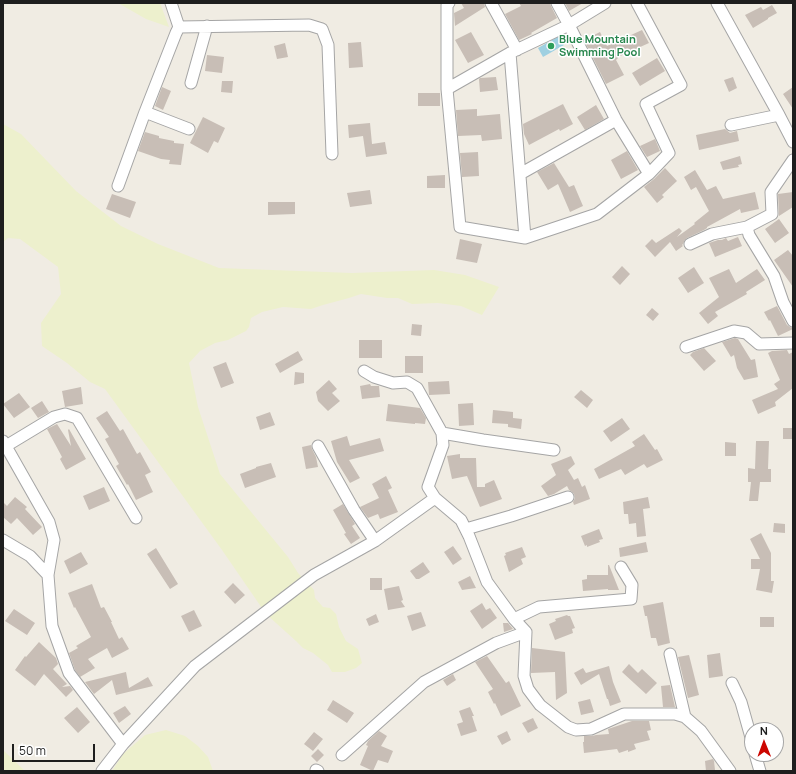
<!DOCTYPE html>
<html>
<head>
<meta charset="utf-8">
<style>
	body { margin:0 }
	#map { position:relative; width:796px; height:774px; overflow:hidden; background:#f0ece3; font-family:Manrope,sans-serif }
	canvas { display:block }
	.frame { position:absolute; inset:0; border:4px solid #1e1e1e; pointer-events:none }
	.north { position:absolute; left:744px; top:722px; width:40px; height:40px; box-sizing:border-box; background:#fff; border:1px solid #a5a5a5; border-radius:50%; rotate:359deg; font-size:11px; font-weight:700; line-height:16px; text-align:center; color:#1e1e1e }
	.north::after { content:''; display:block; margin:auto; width:14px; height:18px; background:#cc0600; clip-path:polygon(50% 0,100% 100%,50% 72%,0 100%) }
	.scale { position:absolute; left:12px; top:744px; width:83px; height:18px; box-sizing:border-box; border:2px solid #1e1e1e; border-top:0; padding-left:5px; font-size:12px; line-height:14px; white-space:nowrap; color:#1e1e1e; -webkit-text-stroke:3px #fff; paint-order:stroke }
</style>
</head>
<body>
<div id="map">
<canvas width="796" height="774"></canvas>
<div class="frame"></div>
<div class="north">N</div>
<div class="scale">50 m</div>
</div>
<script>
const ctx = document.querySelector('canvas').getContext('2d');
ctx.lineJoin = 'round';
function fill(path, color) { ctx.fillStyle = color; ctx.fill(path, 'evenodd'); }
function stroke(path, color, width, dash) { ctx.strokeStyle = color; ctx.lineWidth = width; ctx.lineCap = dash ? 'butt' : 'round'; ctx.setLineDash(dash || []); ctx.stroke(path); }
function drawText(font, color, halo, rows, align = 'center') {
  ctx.font = font + ' Manrope,sans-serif'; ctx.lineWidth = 3; ctx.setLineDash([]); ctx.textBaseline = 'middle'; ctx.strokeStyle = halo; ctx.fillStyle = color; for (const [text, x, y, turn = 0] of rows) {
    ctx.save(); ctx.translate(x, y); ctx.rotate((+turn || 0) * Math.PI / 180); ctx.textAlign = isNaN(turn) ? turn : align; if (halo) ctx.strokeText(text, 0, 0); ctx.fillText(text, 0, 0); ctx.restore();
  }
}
fill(new Path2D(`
	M118,3h42l9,24 -23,-8z
	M3,124l18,10 55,57 45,35 37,18 61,24 133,5 82,-3 31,5 34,12 -17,28 -21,-9 -23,-3 -26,1 -14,-6h-11l-26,-4 -12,4 -26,7 -12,4 -28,-2 -21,5 -11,6 -2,9 -3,4 -18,9 -13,3 -15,8 -11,12 9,44 22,67 68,83 10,16 16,17 1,8 8,9 7,1 6,6 3,13 7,14 12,8 4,14 -6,5 -11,4h-13l-4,-7 -15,-12 -10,-5 -7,-7 -30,-27 -44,-64 -117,-161 -15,-7 -23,-19 -25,-17 -1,-23 20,-29 -3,-27 -38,-28 -12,-1 -5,4z
	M166,730l19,6 13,10 10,11 5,14h-101l11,-17 22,-19z
	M3,750l22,21h-22z`), '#edf0cd');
fill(new Path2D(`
	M559,36l5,9 -21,12 -5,-9z`), '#9fd0e1');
fill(new Path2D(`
	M461,3h23l1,4 -30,19 -1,-13 10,-5z
	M519,3h31l1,3 6,12 -26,15 1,1 -13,6 -14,-26 16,-8z
	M565,3h18l-14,8z
	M772,5l5,8 -9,5v1l-15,9 -8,-13 16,-8 2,3z
	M642,30l7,13 -31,14v1l-2,2 8,15 -18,9 -22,-44 16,-8 7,14z
	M471,32l13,23 -16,8 -13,-23z
	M361,42l2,25 -14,1 -1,-25z
	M285,43l3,14 -11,2 -3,-13z
	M207,55l17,2 -2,16 -17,-2z
	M657,58l8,13 -25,15 -8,-13z
	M496,77l2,13 -18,2 -1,-13 1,-1z
	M733,77l4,11 -8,4 -5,-12z
	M222,81h11l-1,12 -11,-1z
	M162,87l9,4 -8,19 -8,-4z
	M793,87v22l-10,-15z
	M418,93h22v13h-22z
	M563,104l10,20 -13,7 -1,-2 -30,16 -5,-11 -1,-10z
	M596,105l8,14 -19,11 -8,-13z
	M477,109v7l23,-2 2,25 -20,2 -1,-6 -23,1 -2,-26z
	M203,117l22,11 -7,15 -4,-2 -6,12 -18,-10z
	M370,123l2,21 13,-2 2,12 -21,3 -3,-21 -14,2 -1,-13z
	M725,129l5,4 7,-2 2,10 -40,9 -3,-15z
	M145,132l14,4v2l15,3v2l10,1 -3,21 -12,-1 1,-4 -9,-1 -23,-8z
	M655,139l5,12 -13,6 -7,-11z
	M627,151l11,19 -17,9 -10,-19z
	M478,152l1,24 -17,1 -2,-24z
	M740,156l2,8 -4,1 1,2 -16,3 -3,-8z
	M554,163l15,24 5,-2 9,21 -13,6 -12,-28 -10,6 -11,-18z
	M665,168l12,13 -15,14 2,2 -7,6 -13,-16 10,-8z
	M695,170l12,20 9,-4 7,13 32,-7 4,17 -18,4 -1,-4 -33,18v1l-3,2 -17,8 -2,2 -2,4 -1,1 1,1 -7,5 -6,-9 -15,15 -10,-11 7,-7 4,4 23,-15 3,3 -5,6 18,-13 -1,-1 15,-12 -13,-24 -5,3 -7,-13z
	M445,175v13h-18v-12z
	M370,190l2,14 -22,3 -3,-14z
	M793,192v15l-14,9 -1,-22z
	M112,194l24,8 -6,16 -24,-9z
	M268,202h27v12l-27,1z
	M779,219l10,14 -14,10 -10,-14z
	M738,237l4,9 -27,11 -6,-14 9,-3h4l4,-2 2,3z
	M460,239l22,5 -5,19 -21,-4z
	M788,250l5,6v31l-19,-27z
	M622,266l8,8 -10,11 -8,-8z
	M694,267l10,16 -16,10 -10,-15z
	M729,269l7,14 21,-14 8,11 -19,12 1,2 -32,18 3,4 -10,8 -9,-11 20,-16 -10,-19z
	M777,306l10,19 3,2 3,1v1l-15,7 -8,-16 -1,1 -5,-9z
	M652,308l7,6 -6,7 -7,-6z
	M412,324l10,1 -1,11 -10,-1z
	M735,338l3,1 13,21 4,-1 3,18 -14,3 -7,-12 -3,-13 -3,2 -9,-15z
	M359,340h23v18h-23z
	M704,348l12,13 -12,10 -14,-16 3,-3z
	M787,350l2,4 4,-2v36l-18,14 1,4 -18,8 -6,-14 26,-11 -4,-5 6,-4 -12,-27 4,-2z
	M298,351l5,9 -23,13 -5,-9z
	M405,356h18v17h-18z
	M226,362l8,21 -13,5 -8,-21z
	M295,372l9,1v10l-10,2z
	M329,380l8,9 -5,4 8,8 -12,10 -10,-10 -2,-9z
	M449,381l1,13 -21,1 -1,-13z
	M370,384l1,2h8l1,11 -18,2 -2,-13z
	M81,387l2,17 -18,3 -3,-16z
	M581,390l12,10 -6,8 -13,-11z
	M19,393l11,14 -16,11 -11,-14z
	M42,401l7,11 -11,6 -7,-10z
	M473,403l1,22 -15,1 -1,-22z
	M388,404l32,4 6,10 -1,6 -10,-1v1l-29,-3z
	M493,410l20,2v6l9,1 -1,10 -13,-2v-3l-16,-1z
	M107,411l13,20 3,-2 14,25 3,-2 11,20 -6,3 8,17 -17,8 -8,-16 -1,1 -11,-19 3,-2 -14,-25 4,-2 -13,-19z
	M270,412l5,13 -15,5 -4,-13z
	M622,418l8,11 -19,13 -8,-11z
	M57,424l14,22 -3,-16 1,-1 17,30 -20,11 -6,-11 2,-2 -15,-28z
	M783,428h10v11h-10z
	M644,434l11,16 2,-1 6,11 -16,8 -3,-4 -19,11 -4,-6 -22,10 -5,-10 41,-23 -3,-4z
	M347,436l3,10 30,-8 4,13 -35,9 11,18 -10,5 -13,-21 -6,-21z
	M756,441h13l-1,28h3v13h-11l-2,19h-9l2,-19h-3v-14l7,1z
	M725,442l11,1v13h-11z
	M311,445l1,4 4,8 2,10 -12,2 -4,-22z
	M460,454v4h16l1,29h8v-3l9,-4 8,19 -22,8 -13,-31 -15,3 -5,-23z
	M571,456l4,8 -7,6 6,10 4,-2 4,9 3,-2 5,14 -16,6 -1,-3 2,-4 -1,-4 -2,-2 -3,-2 -2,-4 -13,8 -6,2 -7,-10 15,-11 -5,-11z
	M271,463l5,14 -31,11 -5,-14 16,-6v-1z
	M386,476l6,12 -4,2 10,22 -18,7 -2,-5 -10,4 -8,-11 19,-9 -7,-14z
	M104,487l6,14 -21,9 -6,-14z
	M15,497l12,10 -2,2 17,18 -9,8 -16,-17 -6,6 -8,-7v-15l4,4z
	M648,497l2,11 -7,1 3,27 -9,1 -1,-14 -7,1 -1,-10h-4l-1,-12z
	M343,504l12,20 -3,2 8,12 -9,6 -7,-10 2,-1 -13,-23z
	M774,523l11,1v9l-12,-1z
	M599,529l4,10 -4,1 1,2 -13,5v-2l-2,1 -4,-10z
	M761,533l10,20v28h3l-2,12 -16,-3 4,-21h-9v-10h9l-10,-20z
	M646,542l2,10 -28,5 -1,-9z
	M453,546l9,13 -9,6 -9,-13z
	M522,547l4,10 -5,2 2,5 -14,8 -5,-16 2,-1 -1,-2z
	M156,548l22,36 -8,5 -23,-35z
	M81,552l7,12 -18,10 -6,-13z
	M423,562l7,10 -11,7h-3l-6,-8z
	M608,565h1l10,25h-11v-1l-25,2 -1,-11 5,-1v-4h21z
	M470,576l6,12 -14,2 -4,-8z
	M370,578h12v12h-12z
	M233,583l12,12 -10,9 -11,-12z
	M92,584l9,24 3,-1 8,15h-1l8,17 3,-2 7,12 -17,9 -5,-10 -19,11 7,9 -15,9 -5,-7 -6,-17 9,-5 -2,-2 15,-9 -16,-30 -1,1 -6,-15z
	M399,586l4,14 -2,1 4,6 -17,3 -4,-21z
	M663,602l7,41 -12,3 -2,-8h-5l-4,-22h-2l-2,-10z
	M482,603l4,7 4,-2 7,10 -15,11 -12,-18z
	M14,609l21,14 -8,12 -22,-14z
	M194,610l8,16 -13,6 -8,-16z
	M421,612l5,14 -14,5 -5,-15z
	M376,614l3,8 -10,4 -3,-7z
	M567,615l1,1h2l5,12 -3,1 1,4 -18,7 -6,-16 7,-3 -1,-2z
	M760,617h14v10h-14z
	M503,623h5l5,6 -9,3z
	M39,642l17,16 2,6 -5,5 14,15 -5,3 8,-1 3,4 -7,7 -22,-23 -9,12 -20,-16 10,-14 1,1z
	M532,648l33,4 2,41 -11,7 -1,-28 -24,1z
	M720,653l3,23 -14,2 -2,-23z
	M689,655l10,40 -11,3 -10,-41z
	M487,656l19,27 3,-2 12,25 -20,10 -6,-13 -1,1 -6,-12 5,-3 -18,-27z
	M629,664l9,9 4,-4 15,14 -11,11 -24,-22z
	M609,666l4,16 8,20 -11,4 -2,-7h-1l-8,-25 -18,11 -7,-12 9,-5 3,5z
	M126,672l3,16 19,-11 5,9 -37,9 -4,-15 -18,14 -9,-12z
	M453,674l3,6 -9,6 -4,-6z
	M670,685l5,22h-12l-2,-21z
	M590,699l4,13 -13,3 -3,-13z
	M333,700l21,13 -7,10 -20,-13z
	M125,706l6,8 -12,9 -6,-10z
	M77,707l13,15 -12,11 -14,-15z
	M470,707l4,9h-2l5,15 -16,5 -4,-12 6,-2 -4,-11z
	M533,718l5,10 -10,5 -6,-10z
	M632,721h17l2,9 -4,1 3,9 -16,4 2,5 -8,3v-2l-9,3 -2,-4 -33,4 -1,-11h1v-6h8l4,-1 13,-1 -1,-5z
	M379,731l8,5 -6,10 12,5 -5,12 -10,-3 -5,11 -13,-6 8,-19 -2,-1 2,-4z
	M507,731l4,9 -9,5 -5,-9z
	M314,732l9,7 -10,12 -9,-7z
	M318,749l6,6 -7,7 -6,-6z
	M713,759l1,2 1,9 -9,1 -1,-10z`), '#c8beb6');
const street = new Path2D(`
	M171,3l8,24
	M449,3l-2,2v84l13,138 65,11 72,-24 52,-40 20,-21 -23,-49 35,-19 -44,-82
	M491,3l26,47
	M557,3l12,22 47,95 33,54
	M717,3l62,112 14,27
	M179,27l130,-2 13,4 6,16 4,109
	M510,53l15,185
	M191,83l16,-57
	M447,89l63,-36 59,-28 36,-22
	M145,112l44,17
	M731,125l48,-10
	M520,174l96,-54
	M118,186l27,-74 31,-79 3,-6
	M747,227l2,8 25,41 9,26 10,19
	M690,244l22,-10 35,-7 25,-13 -1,-22 22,-32
	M686,347l48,-16 12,2 13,11 34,-1
	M364,371l10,6 19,6 14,-1 10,6 25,45 1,12 -15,42 7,11 26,22 8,16 18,46 27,37 12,13 -2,44 4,13 12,16 28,22 8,3 15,-1 33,-15h51l10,3 16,14 29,40
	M442,433l41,7 71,10
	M3,441l46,81 5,18 -6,35
	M6,446l48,-29 11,-3 12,4 59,100
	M318,446l36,64 21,31
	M466,529l45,-13 57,-19
	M3,540l27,16 18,19 4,51 17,47 54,71
	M514,619l25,-12 92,-8 1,-14 -11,-18
	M670,654l15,63
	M732,683l9,19 11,39
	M755,754l5,17
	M342,755l82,-73 72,-39 30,-11
	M316,770l2,1
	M102,771l21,-27 72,-78 119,-91 61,-34 60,-43`);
stroke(street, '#a5a5a5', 13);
stroke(street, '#fff', 11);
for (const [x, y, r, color] of [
	[551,46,4,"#2e9e5b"]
]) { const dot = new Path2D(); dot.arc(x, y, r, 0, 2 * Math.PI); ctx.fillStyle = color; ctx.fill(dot); stroke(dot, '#fff', 1.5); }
drawText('bold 11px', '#27864d', '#fff', [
	["Blue Mountain",559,40],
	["Swimming Pool",559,53]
], 'left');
</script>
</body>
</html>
